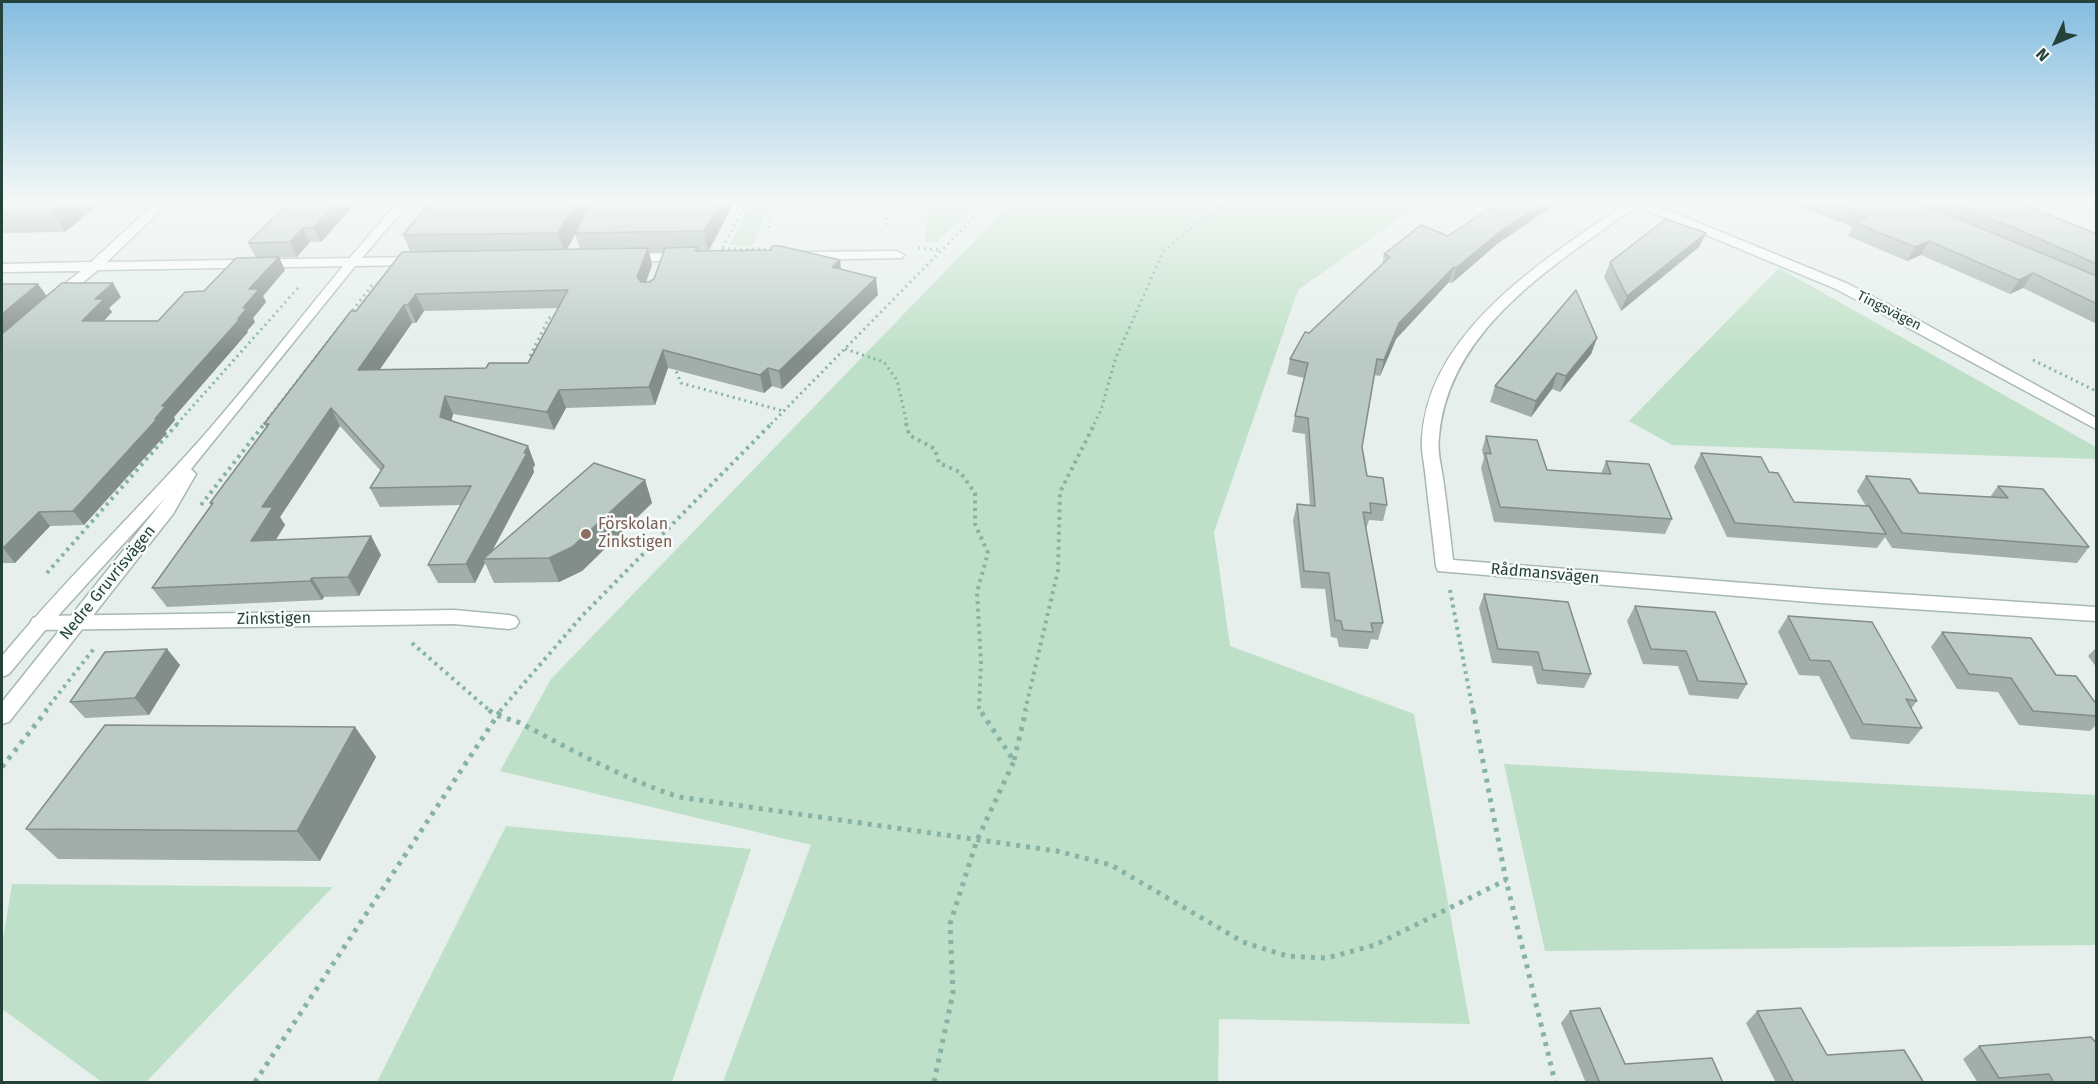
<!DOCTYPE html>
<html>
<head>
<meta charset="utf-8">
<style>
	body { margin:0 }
	#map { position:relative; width:2098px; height:1084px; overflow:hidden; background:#e6efeb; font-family:"Fira Sans",sans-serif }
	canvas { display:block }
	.frame { position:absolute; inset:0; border:3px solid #24423a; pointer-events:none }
	.north { position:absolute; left:2026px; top:12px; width:60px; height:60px; -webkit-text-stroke:4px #f7fbf9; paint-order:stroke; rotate:226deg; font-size:16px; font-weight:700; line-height:24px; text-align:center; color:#24423a }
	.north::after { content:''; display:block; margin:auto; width:21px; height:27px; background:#24423a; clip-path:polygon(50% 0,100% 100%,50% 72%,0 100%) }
</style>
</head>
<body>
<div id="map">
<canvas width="2098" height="1084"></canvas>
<div class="frame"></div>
<div class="north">N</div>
</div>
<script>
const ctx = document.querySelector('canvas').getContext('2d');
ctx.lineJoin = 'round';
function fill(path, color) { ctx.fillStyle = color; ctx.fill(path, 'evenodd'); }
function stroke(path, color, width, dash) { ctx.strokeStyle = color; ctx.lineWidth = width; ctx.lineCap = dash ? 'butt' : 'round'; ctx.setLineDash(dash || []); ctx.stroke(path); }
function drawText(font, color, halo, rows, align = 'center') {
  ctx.font = font + ' "Fira Sans",sans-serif'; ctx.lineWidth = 5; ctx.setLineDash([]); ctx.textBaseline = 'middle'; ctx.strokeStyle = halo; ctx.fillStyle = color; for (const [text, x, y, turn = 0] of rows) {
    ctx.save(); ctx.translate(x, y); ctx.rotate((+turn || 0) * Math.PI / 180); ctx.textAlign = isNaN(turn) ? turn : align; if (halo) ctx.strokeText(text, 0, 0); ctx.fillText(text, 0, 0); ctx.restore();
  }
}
fill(new Path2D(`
	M751,203h20l-19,43 -22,-1z
	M781,203h102v6l-107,1z
	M896,203h82l-41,39h-12l3,-34 -33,1z
	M1011,203h410l-123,87 -84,242 16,114 184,68 56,310 -251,-5 -1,63h-495l88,-237 -311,-74 51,-92z
	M1779,268l317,179v12l-424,-14 -43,-24z
	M1504,764l592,31v150l-551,6z
	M506,826l245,23 -79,233h-295z
	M12,884l321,3 -187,195h-44l-100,-73v-64z`), '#bfe0c8');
const minor = new Path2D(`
	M155,203h13l-61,59 310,-5 7,4 -7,4 -319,5 -39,32 -5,1 -7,-4 2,-3 32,-25 -79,1v-8l89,-2z
	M1626,203h24l196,80 63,32 187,103v11l-260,-140 -199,-83c-81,58 -189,122 -198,231 -2,14 2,28 4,41 4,28 7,55 10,82l368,29 275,18v14l-275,-18 -383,-32 -2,-5c-3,-29 -7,-57 -10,-86 -1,-13 -5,-28 -4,-41 6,-109 124,-180 204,-236z
	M897,251l7,4 -2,3 -104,2 -7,-4 7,-4z
	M684,253l5,1 2,3 -2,3 -62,2 -7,-4 7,-4z
	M454,610l55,5 7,2 3,5 -3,5 -7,2 -55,-5 -414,6 -7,-2 -3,-5 3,-5 7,-2z`);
const tertiary = new Path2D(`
	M397,203h12l-53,62 -165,204 5,5 -23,40 -164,208 -7,2v-22l164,-205 -119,131 -38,46 -7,3v-21c62,-75 132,-142 197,-215 68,-77 129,-161 198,-238z`);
stroke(minor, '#a8b8b2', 3);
stroke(tertiary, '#a8b8b2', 3);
stroke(new Path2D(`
	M886,225l4,-22
	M769,228l-1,-10 8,-15
	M918,248l23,2
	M722,249h54
	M720,253l26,-50
	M845,349l39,13 13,18 10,44
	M2033,360l63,31
	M533,361l-3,-5 19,-38h7
	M674,366l7,17 102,28
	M177,424l121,-136
	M264,424l109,-140
	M771,424l217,-221
	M1094,424l7,-14 14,-50 48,-108 33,-28 32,-21`), '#86b3a5', 3, [2, 4]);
stroke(new Path2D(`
	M906,423l3,12 26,14 4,14 21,9 15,21v31l13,29 -11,39 4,71 -2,45 2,3
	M201,505l64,-82
	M47,573l131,-150
	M1450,590l23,121
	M412,643l78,68
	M45,711l51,-65
	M500,711l82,-95 190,-193
	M1025,711l33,-141 2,-78 35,-69`), '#86b3a5', 4, [3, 4.5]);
stroke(new Path2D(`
	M489,710c10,9 22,8 33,14 52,27 102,55 157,73l378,54 54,14 132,77 44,14 40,2 48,-13 131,-65
	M1473,710l33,170 49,202
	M1014,760l12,-50
	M2,767l45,-57
	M255,1082l246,-372
	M934,1082l19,-89 -3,-69 27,-84 37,-79 -34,-51`), '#86b3a5', 5, [4, 6]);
fill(minor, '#fff');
fill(tertiary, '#fff');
fill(new Path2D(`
	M2,203h99l-36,29 -63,1z
	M288,203h68l-35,39h-11l-13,15 -41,1 -8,-15z
	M734,203l-25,48 132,19 37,25 -96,94 -10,-3 -8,7 -96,-25 -13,37 -89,3 -12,22 -101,-16 -2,7 77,25 7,19 -2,3 1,4 -42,79 153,-71 7,23 -70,68 -23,11 -65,1 -9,-20 -10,20h-37l-10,-18 33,-60 -81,2 -10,-19 11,-17 -41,-45 -60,91 5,8 -9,15 95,-4 10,19 -22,41 -35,1 -2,3 -155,7 -15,-19 59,-83 -1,-2 56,-76 -2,-3 92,-113 54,-60 -7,-16zM575,234l5,15h-13zM649,252h14l-9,27 -5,3h-3l6,-17zM558,308l-30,55 -42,5 -107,2 33,-47h4l8,-12z
	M1790,203h286l-2,3h-45l68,28v90l-74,-36 -13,6 -89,-39 -14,6 -59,-25 5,-9z
	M1706,233l-7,14 -78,64 -17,-34 6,-15z
	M1448,236l49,8 -45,39 -3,-1 -53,57 -16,37 -6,-1 -12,72 5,29 20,29 -4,16 -14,-1 -3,9 17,94 -5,17 -7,-1 -3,10 -29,-2 -2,-9 -6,-1 -6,-48 -24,-1 -8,-68 4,-16 13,2 -5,-72 -13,-2 3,-16 9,-38 -17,-4 3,-15 19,-26 73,-68 2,-11z
	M285,270l-22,26 3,6 -13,16 2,4 -8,9 1,1 -74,85 1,3 -10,12 2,1 -83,92 -34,1 -35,37h-13v-279h36l9,12 74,1 -12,11 3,4 -8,9h54l46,-30z
	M1597,338l-6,16 -31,38 -8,-3 -21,28 -41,-15 5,-16z
	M1486,436l61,34 54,4 5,-13 66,58 -7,15 -171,-12 -13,-54 3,-10 -2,-8z
	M1701,453l68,19 25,30 72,4 -9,-15 9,-15 53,17 71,4 8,-11 91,61 -12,16 -185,-15 -7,-11 -8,11 -150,-11 -33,-70z
	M1484,594l107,80 -7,14 -47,-4 -5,-18 -40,-3 -13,-55z
	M1635,606l112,78 -9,15 -49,-4 -11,-29 -35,-2 -16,-43z
	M1788,616l129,85 -6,8 11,19 -13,16 -58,-5 -32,-63 -20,-1 -21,-43z
	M1942,632l114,43 41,30v19l-7,7 -71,-6 -21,-33 -41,-3 -26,-42z
	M2097,647v21l-9,-12z
	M167,649l13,16 -31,50 -64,3 -15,-16z
	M355,727l21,30 -56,104 -262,-2 -32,-30z
	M1570,1011l55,53 98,19h-137l-25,-60z
	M1757,1011l70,44 97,28h-148l-30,-60z
	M1979,1046l118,37h-119l-15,-24z`), '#a1aea9');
fill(new Path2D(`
	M63,203h38l-36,29 -13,-21z
	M336,203h20l-35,39 -7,-15z
	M576,203h18l-5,6 -24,44 -7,-20z
	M720,203h14l-26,48 -4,-20z
	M1542,203h16l-61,41 -45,39 4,-15 46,-38z
	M303,228l7,14 -13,15 -7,-15z
	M1706,233l-7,14 -78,64 6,-15z
	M1929,241l-8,14 -14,6 8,-14z
	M648,248l4,17 -10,29 -5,-17z
	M279,257l6,13 -22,26 3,6 -13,16 2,4 -8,9 1,1 -74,85 1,3 -10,12 2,1 -83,92 -11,-14 82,-92 7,-13 76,-87 5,-11 6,-19z
	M840,260l2,17 -10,-10z
	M1454,267l-5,15 -53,57 -16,37 4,-16 15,-37z
	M2033,273l-10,15 -13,6 9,-14z
	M876,278l2,17 -96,94 -3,-18z
	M113,283l8,14 -12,11 3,4 -21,22 -9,-13 13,-22z
	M38,284l9,13 -45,38v-21z
	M416,294l8,17 -8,12 -8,-18z
	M404,305l8,18 -45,65 -9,-18z
	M1597,338l-6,16 -31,38 6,-16z
	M663,350l5,18 -13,37 -6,-18z
	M768,368l4,18 -8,7 -4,-18z
	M1557,373l-5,16 -21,28 5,-16z
	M559,390l7,18 -12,22 -7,-18z
	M445,396l8,18 -5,22 -8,-19z
	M331,408l9,18 -60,91 5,8 -22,34 -12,-18 11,-34z
	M528,446l7,19 -2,3 1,4 -46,87h-5l2,4 -10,20 -9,-19z
	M645,480l7,23 -70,68 -23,11 -10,-24z
	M39,512l11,14 -35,37 -12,-15z
	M371,536l10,19 -22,41 -11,-19z
	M312,578l12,19 -2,3 -12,-19z
	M167,649l13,16 -31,50 -14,-17z
	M355,727l21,30 -56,104 -23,-30z`), '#838d89');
const building = new Path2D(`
	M2,203h61l-11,8 -50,1z
	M288,203h48l-22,24 -11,1 -13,14 -42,1z
	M429,203h147l-18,30 -155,2z
	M591,203h129l-16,28 -129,2z
	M1497,203h45l-40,27 -46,38 -2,-1 -55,56 -15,37 -7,-1 -15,88 5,29 16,2 4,27 -17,-2 1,10 -8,-1 20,111h-12l2,9 -30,-2 -2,-9 -6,-1 -6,-47 -25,-2 -7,-67 18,2 -7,-88 -13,-2 13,-53 -18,-4 15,-27 4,1 81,-76 -6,-3 37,-29 27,11z
	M1833,203h87l177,73v28l-64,-31 -14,7 -90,-39 -14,6 -60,-24 14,-7z
	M1949,203h71l77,31v30l-85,-37z
	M1666,219l40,14 -79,63 -17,-34z
	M772,246h8l60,14 -8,7 44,11 -97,93 -11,-3 -8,7 -97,-25 -14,37 -90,3 -12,22 -102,-16 -5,21 88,29 -4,7h3l-61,111 -38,1 43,-79 -101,2 14,-22 -53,-58 -69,99h11l-22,34 120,-5 -23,41 -36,1 -2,3 -158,7 61,-85h-3l59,-79h-5l87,-113h5l46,-59 246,-4 -11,29 4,5h8l5,-3 11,-31 33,-1 -3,4 76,-1zM568,290l-40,73h-39l-3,5 -128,2 46,-65h4l8,-11z
	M279,257l-30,32h10l-16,19h4l-9,11h2l-78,87h4l-11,13h2l-84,92 -34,1 -36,36h-1v-214l60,-51h51l-18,16h9l-22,22h76l27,-29 19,-1 32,-33z
	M2,284h36l-36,30z
	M1576,290l21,48 -31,38 -9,-3 -21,28 -41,-15z
	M1486,436l51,4 10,30 64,4 -5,-13 43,3 23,55 -172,-12 -15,-54 6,1z
	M1701,453l60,4 8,15 9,1 16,29 75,4 17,28 -151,-11z
	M594,463l51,17 -73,67 -23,11 -66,1z
	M1866,476l44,3 9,14 89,5 -10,-12 45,3 46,58 -187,-14z
	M1484,594l84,8 23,72 -48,-4 -5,-18 -40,-3z
	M1635,606l80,6 32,72 -49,-3 -12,-30 -35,-2z
	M1788,616l84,6 45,79 -11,-2 16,29 -59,-4 -33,-63 -20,-1z
	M1942,632l89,6 25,37 20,1 21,29v11l-64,-5 -22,-33 -42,-4z
	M167,649l-32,49 -65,4 35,-50z
	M105,725l250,2 -58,104 -271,-2z
	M1600,1008l25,56 87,-6 11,25h-123l-30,-72z
	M1801,1008l26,47 77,-5 20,33h-130l-37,-72z
	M2091,1037l6,7v39h-43l-5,-9 -50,4 -20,-32z`);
fill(building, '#bbcac4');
stroke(building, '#838d89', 1.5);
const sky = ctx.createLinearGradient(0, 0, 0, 354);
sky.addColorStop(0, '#84bce0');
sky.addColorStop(0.57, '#f4f8f6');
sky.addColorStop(1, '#f4f8f600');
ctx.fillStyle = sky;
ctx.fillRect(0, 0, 2098, 354);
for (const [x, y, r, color] of [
	[586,534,6,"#8d6e63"]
]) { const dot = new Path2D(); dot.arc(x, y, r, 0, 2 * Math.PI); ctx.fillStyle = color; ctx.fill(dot); stroke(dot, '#f7fbf9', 2); }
drawText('14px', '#24423a', '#f7fbf9', [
	["Tingsvägen",1889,311,27]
]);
drawText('16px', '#785e54', '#f7fbf9', [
	["Förskolan",598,525],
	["Zinkstigen",598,543]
], 'left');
drawText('16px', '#24423a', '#f7fbf9', [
	["Rådmansvägen",1545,574,5],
	["Nedre Gruvrisvägen",108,583,-51],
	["Zinkstigen",274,619,-1]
]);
</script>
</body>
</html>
